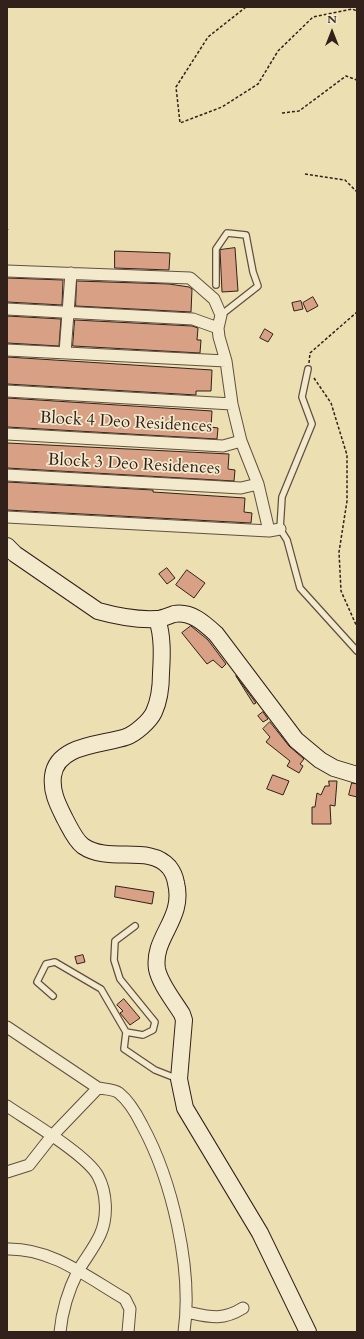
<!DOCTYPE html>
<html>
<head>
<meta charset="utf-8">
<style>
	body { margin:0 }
	#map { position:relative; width:364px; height:1339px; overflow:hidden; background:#ecdfb2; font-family:Cardo,serif }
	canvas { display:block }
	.frame { position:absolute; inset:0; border:8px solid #31211a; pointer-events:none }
	.north { position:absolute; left:312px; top:12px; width:40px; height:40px; -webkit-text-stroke:3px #f3eacd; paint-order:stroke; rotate:0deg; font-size:11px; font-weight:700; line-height:16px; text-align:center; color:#31211a }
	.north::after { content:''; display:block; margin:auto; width:14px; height:18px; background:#31211a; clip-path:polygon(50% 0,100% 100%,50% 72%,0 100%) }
</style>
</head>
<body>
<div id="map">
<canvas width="364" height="1339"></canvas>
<div class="frame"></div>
<div class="north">N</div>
</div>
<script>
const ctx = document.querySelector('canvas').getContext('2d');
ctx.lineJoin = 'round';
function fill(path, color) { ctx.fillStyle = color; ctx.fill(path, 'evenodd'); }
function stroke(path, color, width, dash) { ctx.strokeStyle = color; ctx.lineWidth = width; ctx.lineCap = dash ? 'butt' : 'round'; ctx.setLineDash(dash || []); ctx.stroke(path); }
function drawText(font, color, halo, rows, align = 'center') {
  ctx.font = font + ' Cardo,serif'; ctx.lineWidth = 3.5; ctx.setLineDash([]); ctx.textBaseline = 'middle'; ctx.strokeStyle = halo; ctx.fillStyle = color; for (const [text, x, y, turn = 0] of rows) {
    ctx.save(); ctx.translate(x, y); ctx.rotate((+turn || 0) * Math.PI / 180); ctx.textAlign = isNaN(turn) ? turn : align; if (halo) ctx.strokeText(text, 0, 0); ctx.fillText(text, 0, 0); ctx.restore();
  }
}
const building = new Path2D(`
	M235,248l3,43 -16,1 -2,-42z
	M115,251l55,2 -1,17 -54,-2z
	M7,278l56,2 -1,25 -55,-3z
	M77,281l92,3 20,3 3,2 -1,23 -115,-6z
	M313,297l5,9 -11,6 -4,-9z
	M301,301l2,8 -9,2 -2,-8z
	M7,316l54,3 -2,27 -52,-3z
	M75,320l117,6 6,2 -1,12h4l-1,13 -127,-7z
	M265,329l8,5 -5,8 -8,-4z
	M7,357l205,13 -1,21h-15v4l-189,-11z
	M7,398l205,13 -1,16 7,1 -1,11 -210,-12z
	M7,443l222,11 -1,15 7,1 -1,11 -227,-13z
	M7,482l146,8v2l92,6 -1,14 8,1 -1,10 -244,-13z
	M167,568l8,10 -8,6 -8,-10z
	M187,570l18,13 -11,15 -18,-13z
	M191,626l17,14 18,24 -4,4 -9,-8 -6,4 -25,-31z
	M236,676l20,27 -2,1z
	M263,712l5,7 -5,3 -5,-6z
	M270,722l19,24 15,13 -4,5 3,2 -4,7 -12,-7 3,-5 -24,-19 4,-5 -7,-8z
	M273,775l16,6 -6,14 -16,-6z
	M329,781h8l-2,25 -5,-1 1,19h-19v-17h3l2,-14 4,2 4,-9h4z
	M352,783l5,1v13l-8,-2z
	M116,886l38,6 -2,12 -37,-7z
	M83,955l2,7 -8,2 -2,-7z
	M124,999l16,19 -10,7 -10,-12 3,-2 -6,-6z`);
fill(building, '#d8a084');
stroke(building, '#31211a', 1);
const lane = new Path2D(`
	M216,285v-36l11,-16 19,2 7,37 5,14 -37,29
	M308,369l-6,28 10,27 -30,73 -2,32 7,11 13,48 57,63
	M53,996l-16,-14 9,-18 9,-2 46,27 25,43 17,3 10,-5 2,-8 -35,-43 -6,-19 1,-19 20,-15
	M126,1032l-2,17 31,21 23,9`);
const street = new Path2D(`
	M7,271l183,7 24,21 7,16 -3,13 1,9 7,24 6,43 9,37 17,43 11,47 11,-2
	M7,309l186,10 25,9
	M7,350l219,11
	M65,353l6,-80
	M7,391l225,13
	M7,434l216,12 18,-5
	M7,475l234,13 17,-4
	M7,517l262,14
	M7,1027l91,61
	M7,1106c22,15 80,49 91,70 9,17 10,42 2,59 -6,13 -15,24 -22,36 -10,20 -16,40 -18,61
	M7,1172l22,-7 22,-28 47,-49c6,1 16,1 21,5 10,8 17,20 23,32 30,55 51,144 42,207
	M7,1249c45,-1 80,28 118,50l5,10 -2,23
	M187,1312c23,5 35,9 56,-4`);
const secondary = new Path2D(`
	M7,546l8,8 83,57c18,5 39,9 58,8 6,0 12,-3 18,-5 17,-3 30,9 42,20l80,106 24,20 14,8 23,7
	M157,619c6,17 5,37 4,54 0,13 -1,26 -7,39 -4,9 -19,22 -28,25 -23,8 -69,7 -73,39 -2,16 5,29 12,43 5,9 10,21 18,27 26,18 66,-2 86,21 4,5 6,10 7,16 9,36 -24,54 -19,86 3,15 17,32 25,45l2,6 -5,59 6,29 75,125 48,99`);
stroke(lane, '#605040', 8);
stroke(street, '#605040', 13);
stroke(secondary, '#31211a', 18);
stroke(new Path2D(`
	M246,7l-38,30 -32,50 4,36 42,-16 36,-23 20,-33 35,-34 39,-8 5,2
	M282,113l17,-2 47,-35 11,4
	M305,174l40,6 12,12
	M7,229l1,1
	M309,363l1,-10 47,-41
	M314,378l17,25 16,52v46l-8,51 2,39 16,36`), '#31211a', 1.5, [3, 2]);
stroke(lane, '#f3eacd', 5.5);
stroke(street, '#f3eacd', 11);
stroke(secondary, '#f3eacd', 16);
drawText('17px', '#31211a', '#f3eacd', [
	["Block 4 Deo Residences",126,423,3],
	["Block 3 Deo Residences",134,465,3]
]);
</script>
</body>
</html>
